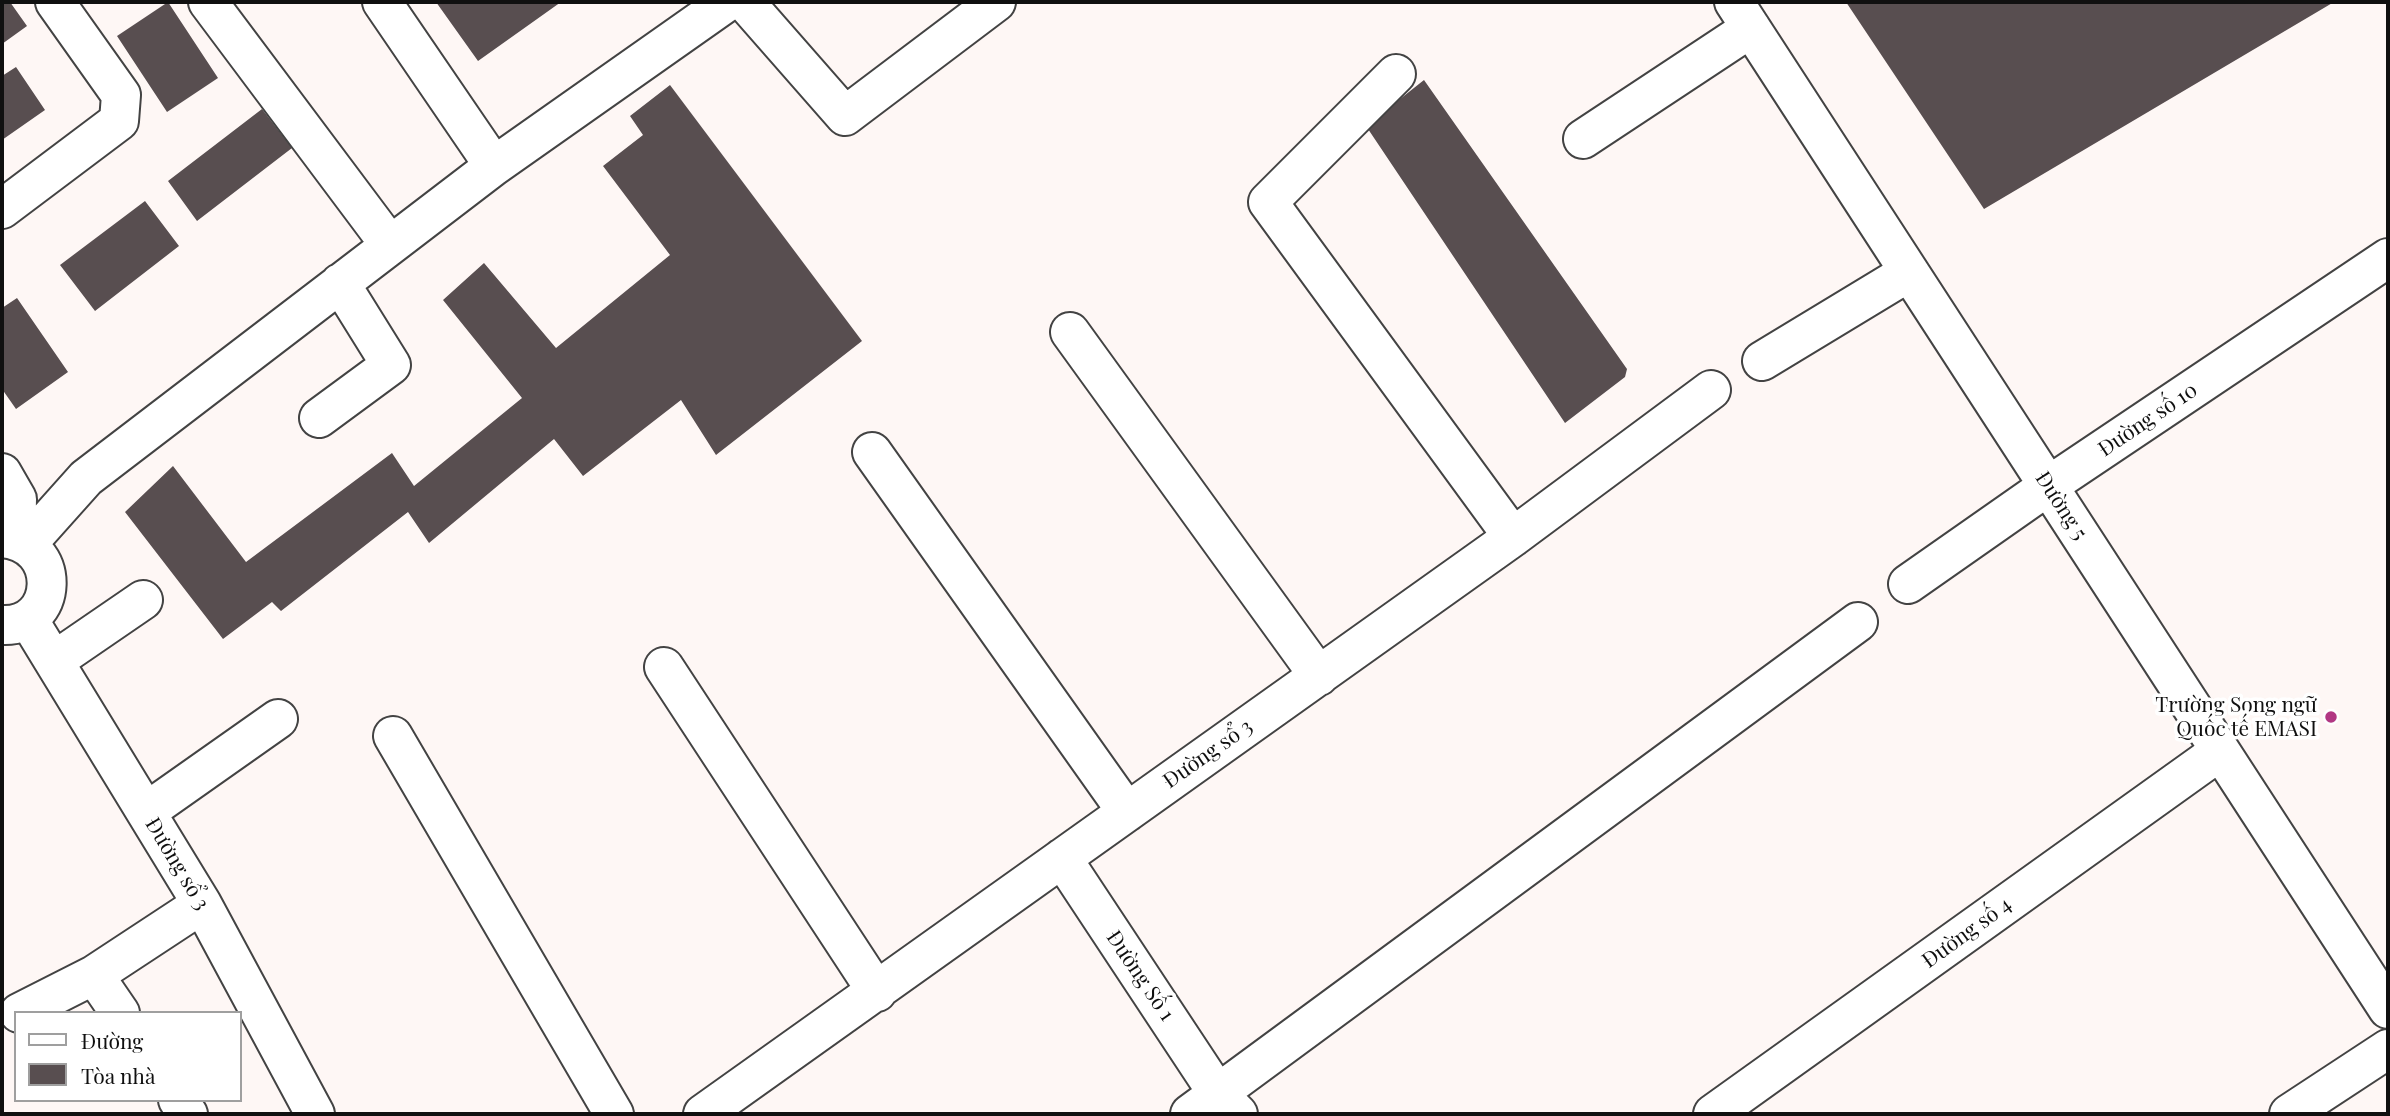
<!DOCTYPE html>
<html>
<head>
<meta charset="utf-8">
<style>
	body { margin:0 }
	#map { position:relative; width:2390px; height:1116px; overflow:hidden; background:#fef7f5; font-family:"Playfair Display",serif }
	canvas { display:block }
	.frame { position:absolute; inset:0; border:4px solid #101010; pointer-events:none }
	.legend { position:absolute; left:14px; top:1011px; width:228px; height:91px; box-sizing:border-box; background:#fff; border:2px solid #9f9f9f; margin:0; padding:9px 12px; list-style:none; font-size:21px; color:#101010 }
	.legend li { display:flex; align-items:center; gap:14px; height:35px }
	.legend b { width:35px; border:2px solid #9f9f9f }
</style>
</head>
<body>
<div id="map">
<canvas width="2390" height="1116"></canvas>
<div class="frame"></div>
<ul class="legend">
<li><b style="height:9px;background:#fff"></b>Đường</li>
<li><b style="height:19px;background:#584e50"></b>Tòa nhà</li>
</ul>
</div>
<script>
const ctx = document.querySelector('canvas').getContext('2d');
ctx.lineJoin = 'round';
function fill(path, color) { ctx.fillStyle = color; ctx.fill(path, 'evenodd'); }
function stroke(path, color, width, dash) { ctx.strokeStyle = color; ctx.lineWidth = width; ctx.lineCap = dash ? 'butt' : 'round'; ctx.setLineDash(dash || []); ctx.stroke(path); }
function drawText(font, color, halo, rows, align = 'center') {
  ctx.font = font + ' "Playfair Display",serif'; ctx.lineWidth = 7; ctx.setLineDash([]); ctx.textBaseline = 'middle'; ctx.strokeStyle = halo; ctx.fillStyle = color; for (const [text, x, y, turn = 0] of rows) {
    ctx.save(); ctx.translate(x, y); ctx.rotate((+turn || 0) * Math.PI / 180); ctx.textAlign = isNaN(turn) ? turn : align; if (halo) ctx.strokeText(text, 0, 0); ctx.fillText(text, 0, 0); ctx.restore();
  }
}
fill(new Path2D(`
	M2,2h8l17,24 -25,18z
	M168,2l50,76 -51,34 -50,-76z
	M436,2h125l-83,59z
	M1846,2h488l-350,207z
	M16,67l29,43 -43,30v-64z
	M1424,80l203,289 -2,8 -60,46 -199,-297z
	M670,85l192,256 -146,114 -35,-55 -98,76 -29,-37 -125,104 -21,-31 -127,99 -9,-9 -49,37 -98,-127 48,-46 73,96 146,-109 22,33 108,-88 -79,-98 41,-37 72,85 114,-93 -67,-89 40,-31 -13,-19z
	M262,109l30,39 -95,73 -29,-40z
	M145,201l34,45 -84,65 -35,-46z
	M17,298l51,74 -52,37 -14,-20v-81z`), '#584e50');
const minor = new Path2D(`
	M208,2l182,243
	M382,2l112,164
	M745,2l100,114 151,-114
	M1734,2l654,1007
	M1396,74l-128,128 245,335
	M1583,139l168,-111
	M2,209l117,-88 2,-26 -66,-93
	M1070,332l249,344
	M1762,361l147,-89
	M319,418l72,-53 -51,-82
	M872,452l255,360
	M2,473l15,26 -1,40
	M27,544l59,-66 408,-312 233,-164
	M1908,584l140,-98 340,-228
	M28,619l174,285 113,210
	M2,625c57,3 62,-82 0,-87
	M54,661l89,-61
	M664,667l213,325
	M393,736l221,378
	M146,812l132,-93
	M1062,858l156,236 20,20
	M94,975l26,38
	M19,1013l75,-38 108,-71
	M178,1100l10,14
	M703,1114l810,-577 198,-147
	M1190,1114l668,-492
	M1713,1114l507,-363
	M2289,1114l99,-65`);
stroke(minor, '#434343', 42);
stroke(minor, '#fff', 38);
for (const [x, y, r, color] of [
	[2331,717,7,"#b13783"]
]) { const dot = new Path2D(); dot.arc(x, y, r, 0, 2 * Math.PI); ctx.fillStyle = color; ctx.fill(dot); stroke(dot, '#fff', 2.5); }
drawText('21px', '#101010', '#fff', [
	["Đường số 10",2148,420,-34],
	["Đường 5",2061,506,57],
	["Đường sổ 3",1208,754,-35],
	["Đường sổ 3",177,864,59],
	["Đường số 4",1967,933,-36],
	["Đường Số 1",1140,976,56]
]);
drawText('21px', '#101010', '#fff', [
	["Trường Song ngữ",2317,705],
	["Quốc tế EMASI",2317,729]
], 'right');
</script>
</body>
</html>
